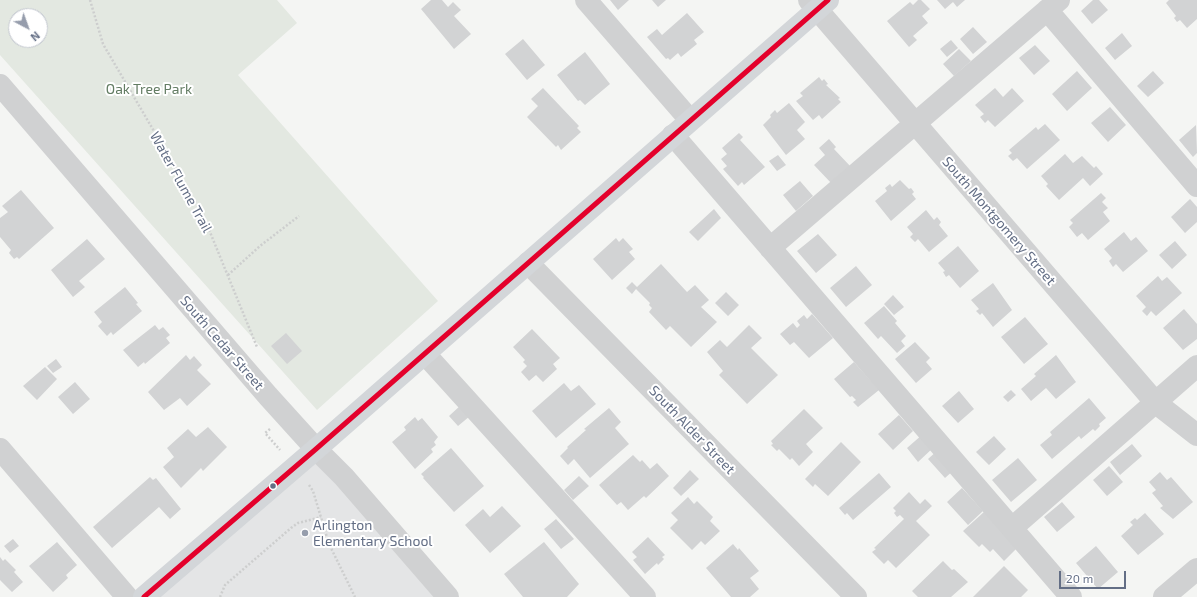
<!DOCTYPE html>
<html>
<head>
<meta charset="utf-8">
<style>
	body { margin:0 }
	#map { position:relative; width:1197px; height:597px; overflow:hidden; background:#f4f5f3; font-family:"Exo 2",sans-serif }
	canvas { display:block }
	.north { position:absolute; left:8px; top:8px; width:40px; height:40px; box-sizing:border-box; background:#fff; border:1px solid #c1c5ce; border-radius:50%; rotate:139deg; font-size:11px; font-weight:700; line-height:16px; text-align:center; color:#636e85 }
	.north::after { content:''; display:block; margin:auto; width:14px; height:18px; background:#969dac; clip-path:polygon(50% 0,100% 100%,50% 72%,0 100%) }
	.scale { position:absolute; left:1059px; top:571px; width:67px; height:18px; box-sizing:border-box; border:2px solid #636e85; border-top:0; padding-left:5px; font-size:12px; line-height:14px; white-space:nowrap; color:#636e85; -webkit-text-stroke:3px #fff; paint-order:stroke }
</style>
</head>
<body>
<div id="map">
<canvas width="1197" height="597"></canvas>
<div class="north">N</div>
<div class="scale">20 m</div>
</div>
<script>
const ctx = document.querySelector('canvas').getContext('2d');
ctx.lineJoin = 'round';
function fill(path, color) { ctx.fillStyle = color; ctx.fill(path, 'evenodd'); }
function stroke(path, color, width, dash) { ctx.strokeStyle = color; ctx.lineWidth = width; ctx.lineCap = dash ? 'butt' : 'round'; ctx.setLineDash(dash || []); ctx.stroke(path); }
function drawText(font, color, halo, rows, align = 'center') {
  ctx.font = font + ' "Exo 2",sans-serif'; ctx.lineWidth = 4; ctx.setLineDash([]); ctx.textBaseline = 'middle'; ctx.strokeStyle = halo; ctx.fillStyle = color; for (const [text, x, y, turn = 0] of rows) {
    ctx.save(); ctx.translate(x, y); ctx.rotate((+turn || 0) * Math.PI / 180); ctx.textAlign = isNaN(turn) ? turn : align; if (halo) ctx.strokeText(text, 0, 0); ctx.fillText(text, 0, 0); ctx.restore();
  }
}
fill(new Path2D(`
	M316,449l131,148h-303z`), '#e4e5e6');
fill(new Path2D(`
	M0,0h277l20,23 -59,52 200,226 -121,109 -317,-355zM16,16h24v24h-24z`), '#e3e8e1');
fill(new Path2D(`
	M431,0h11l6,7 5,-5 8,8 -7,6 17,18 -17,15 -33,-40z
	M610,0h19l-11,10z
	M652,0h14l-8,7z
	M918,0h3l9,9 -8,7 6,7 -15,13 4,4 -8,7 -22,-26 23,-19 3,3z
	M937,0h28l-8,7 -4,-5 -8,7z
	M1093,0h6l9,10 -16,14 -11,-13z
	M1169,0h28v19l-10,9 -7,-8 -3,2 -3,-4 2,-2 -10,-13z
	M687,13l17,19 -10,8 3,4 -16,13 -3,-4 -8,7 -2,-2 -2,1 -19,-22 10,-8 5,6z
	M973,27l14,15 -14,12 -13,-15z
	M1122,33l10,13 -17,14 -10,-12z
	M523,39l22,26 -18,15 -22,-26z
	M951,40l7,8 -11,9 -7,-8z
	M1035,45l15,16 -16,14 -15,-17z
	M959,49l12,12 -17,15 -11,-12z
	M585,52l25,32 -25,21 -5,-5 -2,1 -21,-26z
	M1077,71l15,17 -25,23 -15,-17z
	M1153,71l11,12 -16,14 -11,-11z
	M819,77l3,4 2,-2 4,5 -2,1 14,13 -2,1 3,3 -19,17 -3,-4 -6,5 -17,-19 7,-5 -3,-3z
	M543,88l36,38 -2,2 4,4 -20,18 -3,-5 -2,2 -29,-30 11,-11 -7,-7z
	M995,88l8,9 9,-9 12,13 -29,26 -7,-7 -3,3 -5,-6 4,-3 -9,-9z
	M789,103l16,19 -8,8 8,9 -19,16 -23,-30 8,-8 -1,-2 5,-5 2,3z
	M1110,107l16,18 -18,17 -17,-19z
	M1045,124l15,16 -33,29 -10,-11 -4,3 -5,-5 4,-3 -3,-3 27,-23 2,3z
	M1196,125l1,28 -4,4 -14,-17z
	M739,133l4,4 -3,3 25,27 -21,18 -2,-3 -4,4 -15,-17 4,-3 -6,-7 6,-5 -5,-6z
	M829,139l7,8 -2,2 17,18 -19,17 -18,-19 11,-10 -6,-7z
	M1065,154l8,9 9,-7 12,12 2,-2 7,8 -13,12 -7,-8 -24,22 -13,-14 2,-2 -7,-8z
	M778,155l8,10 -9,6 -8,-10z
	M900,180l9,9 2,-1 3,4 -2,2 4,5 -25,22 -16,-20 12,-10 -2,-3 5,-4 2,3z
	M800,181l13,15 -17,15 -13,-16z
	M21,190l33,38 -35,31 -2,-2 -3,2 -5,-6 2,-3 -11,-13v-19l8,-6 -6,-6z
	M1101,193l5,5 -4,4 6,6 -5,4 7,9 -22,19 -6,-7 -5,4 -8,-10 4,-4 -3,-3z
	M1190,199l7,8v15l-12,11 -14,-16z
	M714,209l7,9 -23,23 -9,-9z
	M926,210l8,10 3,-3 4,5 -2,3 9,11 -19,16 -11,-13 -3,3 -5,-5 3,-3 -6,-7z
	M1124,232l7,9 5,-4 12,14 -25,21 -7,-8 -3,3 -4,-6 3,-3 -8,-9z
	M818,234l19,21 -21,18 -19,-22z
	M616,238l3,4 4,-4 10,11 -4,3 6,7 -23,21 -19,-21z
	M87,239l18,20 -26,22 6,6 -12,10 -22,-27z
	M1175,241l12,14 -15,14 -13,-14z
	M958,246l21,25 -19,17 -11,-13 -3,2 -3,-5 2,-1 -7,-8z
	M661,264l26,28 8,-7 14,15 -8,7 16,15 -26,25 -21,-21 -4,4 -17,-18 3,-4 -3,-3 1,-2 -14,-14 -4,5 -6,-6 6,-6 5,5z
	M856,266l16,19 -26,22 -16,-19z
	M1158,276l4,5 5,-4 15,16 -26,23 -5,-5 -4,5 -5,-5 4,-4 -10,-11z
	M993,283l19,27 -19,17 -11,-14 -2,2 -4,-4 3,-2 -8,-9z
	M125,287l13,16 -2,1 6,7 -29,24 -2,-3 -4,4 -9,-10 4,-4 -8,-10z
	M726,292l13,13 -11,11 -13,-13z
	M893,295l11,12 -10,8 -10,-11z
	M884,306l13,15 -2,2 11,13 -5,5 4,5 -8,7 -16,-17 -3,3 -14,-16z
	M1184,309l13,15v15l-14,11 -20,-22z
	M812,314l21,24 -24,20 -15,-16 -4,3 -10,-11 13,-11 4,5 3,-3 -3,-4 7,-6 3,4z
	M1025,317l23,27 -24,20 -23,-27z
	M155,325l4,5 4,-3 7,8 -4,3 4,5 -25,21 -1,-2 -6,5 -15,-17z
	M749,325l13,13 -11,10 27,27 -31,29 -28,-29 4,-4 -16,-19 13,-12 7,7z
	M532,329l28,29 -7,6 4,5 -14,13 -7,-7 -7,6 -8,-9 6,-6 -4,-4 2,-2 -12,-13z
	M286,333l16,18 -15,13 -16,-18z
	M915,342l15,16 -4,4 6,7 -16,14 -21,-24z
	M186,355l4,5 4,-4 8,9 -5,5 14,14 -24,22 -7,-8 -16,12 -16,-18z
	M1056,355l20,27 -20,17 -10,-11 -15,13 -10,-12 15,-13 -2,-2z
	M56,359l6,8 -9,6 -6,-7z
	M854,362l25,28 -21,17 -5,-5 3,-2 -4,-4 -2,1 -16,-18z
	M45,367l12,12 -20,21 -14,-14z
	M75,382l15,17 -17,15 -15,-17z
	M564,383l7,8 8,-6 17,19 -40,34 -24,-27z
	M1011,390l5,5 -8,7 -5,-5z
	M959,391l15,18 -16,14 -16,-17z
	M1089,398l17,20 -7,6 1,2 -5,5 -2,-2 -12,10 -2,-3 -27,23 -12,-14 12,-10 -2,-3z
	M461,405l9,11 -12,10 -9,-10z
	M609,408l12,14 -6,6 14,16 -39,34 -16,-19 -6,6 -8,-9 8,-8 -1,-1 19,-17 -2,-1z
	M804,409l19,19 -17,16 7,8 -14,14 -7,-8 -2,2 -11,-11 -2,2 -6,-6 2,-1 -2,-3z
	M899,415l14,16 -20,19 -15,-16z
	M415,417l3,4 4,-3 16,19 -4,5 2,3 -5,4 2,3 -18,17 -23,-27 14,-12 -2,-3z
	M208,427l19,20 -24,24 -2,-3 -20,20 -18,-21 11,-10 -7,-9 21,-19 8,8z
	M923,434l11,13 -16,15 -11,-14z
	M994,436l12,13 -17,16 -13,-13z
	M841,442l20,20 -33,34 -13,-12 -2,3 -8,-8z
	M1132,444l10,12 -22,19 -10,-13z
	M451,448l33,38 -30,26 -31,-34 1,-1 -3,-3z
	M938,450l17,19 -10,9 -17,-19z
	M633,455l7,7 2,-2 8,9 7,-6 12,13 -23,22 -2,-2 -16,14 -7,-8 -4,3 -18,-20z
	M1018,458l19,22 -26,22 -19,-22z
	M1109,466l14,16 -16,14 -14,-16z
	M690,470l9,9 -18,17 -8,-8z
	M1160,472l7,8 4,-3 22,25 -20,17 -13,-11 3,-2 -11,-13 4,-3 -7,-8z
	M879,473l12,14 -38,33 -6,-7 -2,2 -6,-7z
	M579,476l10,10 -16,14 -9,-10z
	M150,477l3,3 3,-2 25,31 -11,10 -11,-12 -47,41 -19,-21z
	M962,488l21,23 -15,14 -21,-23z
	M909,492l11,12 5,-5 7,7 -16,15 14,14 -34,33 -8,-8 -4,4 -12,-12 4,-3 -2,-1 30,-29 -4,-4 -3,2 -3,-4 2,-2 -3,-3z
	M688,497l6,7 3,-3 16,16 -3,4 10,10 -15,14 -4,-4 -9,9 -22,-22 8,-8 -7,-7z
	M1062,502l13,15 -18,15 -13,-15z
	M502,506l19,20 -31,27 -25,-28 18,-16 7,8z
	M985,511l33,36 -14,14 -11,-12 -3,3 -8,-8 -3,3 -16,-16z
	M1145,513l19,21 -26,21 -17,-19 12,-11 -3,-3 5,-4 2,2z
	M556,519l18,20 -13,10 -17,-20z
	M648,537l17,18 -3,2 2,2 -6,6 -1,-2 -12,11 -12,-14 4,-3 -5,-5z
	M13,539l6,7 -9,7 -6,-7z
	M57,542l20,23 -11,10 2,3 -15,14 -24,-26z
	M544,542l35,42 -12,13h-44l-19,-23z
	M733,544l5,6 1,-2 20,23 -9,7 9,11 -9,8h-19l-25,-29z
	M1096,546l22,26 -20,17 -7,-8 -2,2 -4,-5 2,-2 -11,-13z
	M0,557l3,4 2,-2 11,11 -2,2 9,10 -11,10 -12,-12z
	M943,561l9,9 2,-1 14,13 -17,15h-33l-6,-6z
	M1004,566l24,24 -7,7h-48z`), '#d2d3d4');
stroke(new Path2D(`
	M90,0l13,44 100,171 54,132
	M228,275l32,-29 39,-30
	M270,429l-5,4 15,17
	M309,485l4,6 16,53 26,53
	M220,597l5,-12 66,-57 7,-5 23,-6`), '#cdcece', 2.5, [2, 2]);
stroke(new Path2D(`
	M586,0l104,120
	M809,0l347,403 41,32
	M1047,10l150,176
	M0,85l268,311 48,53 28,28 104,120
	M673,135l398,462
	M770,248l289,-248
	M528,263l328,334
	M425,354l220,243
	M0,449l127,148
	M1012,528l185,-162
	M1164,597l33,-28`), '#d0d1d2', 22);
stroke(new Path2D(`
	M144,597l172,-148 512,-449`), '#d3d6d9', 22);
stroke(new Path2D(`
	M144,597l172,-148 512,-449`), '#e4002b', 5);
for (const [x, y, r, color] of [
	[273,486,3.5,"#636e85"],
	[305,533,4,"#969dac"]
]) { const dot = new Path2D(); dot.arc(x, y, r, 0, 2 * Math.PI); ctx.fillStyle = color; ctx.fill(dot); stroke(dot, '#fff', 1.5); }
drawText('14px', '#637c63', '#fff', [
	["Oak Tree Park",149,89]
]);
drawText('14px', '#636e85', '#fff', [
	["Water Flume Trail",181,182,61],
	["South Montgomery Street",999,221,49],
	["South Cedar Street",222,343,49],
	["South Alder Street",692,430,46]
]);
drawText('14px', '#636e85', '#fff', [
	["Arlington",313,525],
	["Elementary School",313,541]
], 'left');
</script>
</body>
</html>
